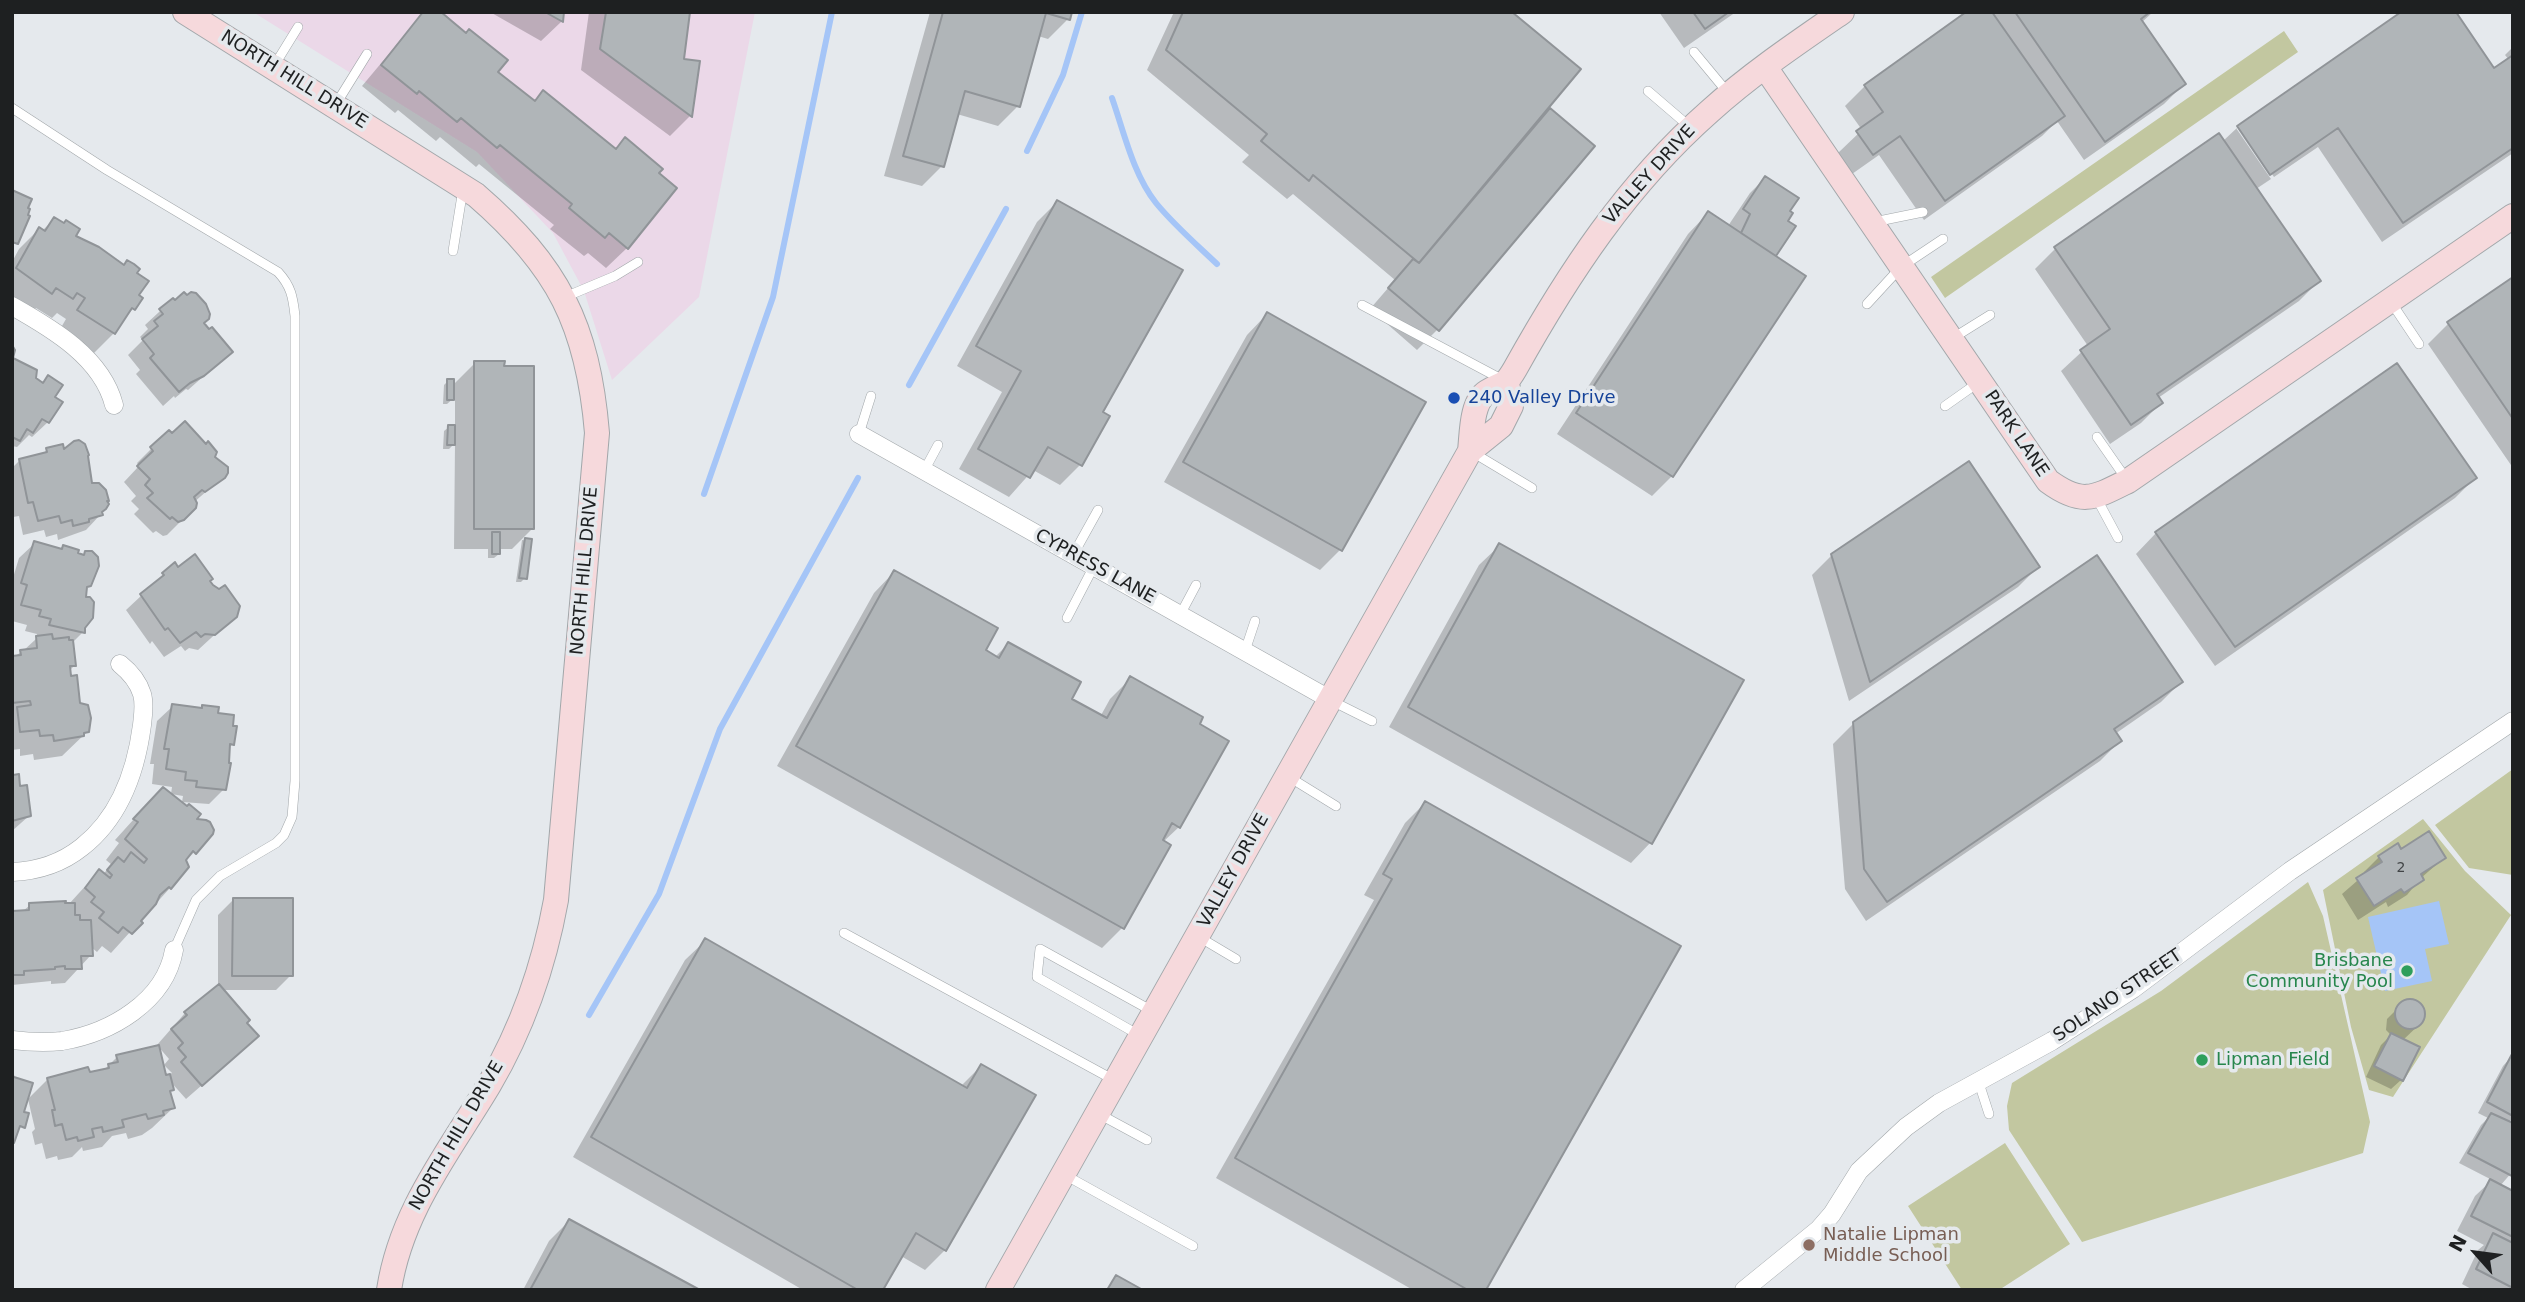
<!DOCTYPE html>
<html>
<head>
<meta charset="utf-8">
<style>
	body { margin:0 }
	#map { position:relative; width:2525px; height:1302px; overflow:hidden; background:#e5e9ed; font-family:"DejaVu Sans",sans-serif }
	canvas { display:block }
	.frame { position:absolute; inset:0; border:14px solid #1e2021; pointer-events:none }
	.north { position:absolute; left:2441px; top:1218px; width:70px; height:70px; -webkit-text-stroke:5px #e5e9ed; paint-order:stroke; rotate:298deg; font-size:19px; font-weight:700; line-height:28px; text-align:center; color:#1e2021 }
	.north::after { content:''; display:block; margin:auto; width:24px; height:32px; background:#1e2021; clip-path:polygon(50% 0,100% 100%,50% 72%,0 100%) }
</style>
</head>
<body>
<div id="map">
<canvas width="2525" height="1302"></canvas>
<div class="frame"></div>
<div class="north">N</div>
</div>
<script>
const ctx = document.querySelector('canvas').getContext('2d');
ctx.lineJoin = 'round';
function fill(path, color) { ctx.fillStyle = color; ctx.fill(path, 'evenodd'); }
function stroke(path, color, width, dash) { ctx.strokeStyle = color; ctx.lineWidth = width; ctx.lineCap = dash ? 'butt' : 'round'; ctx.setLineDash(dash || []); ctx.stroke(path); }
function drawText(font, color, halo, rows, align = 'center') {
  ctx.font = font + ' "DejaVu Sans",sans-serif'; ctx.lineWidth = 7; ctx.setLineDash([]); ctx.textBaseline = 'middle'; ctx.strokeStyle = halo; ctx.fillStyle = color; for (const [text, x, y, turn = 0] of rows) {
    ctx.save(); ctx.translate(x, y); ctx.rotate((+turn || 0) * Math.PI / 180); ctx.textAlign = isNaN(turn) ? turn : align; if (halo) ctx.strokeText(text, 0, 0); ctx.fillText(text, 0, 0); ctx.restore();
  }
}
fill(new Path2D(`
	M253,12h502l-56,285 -87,83 -28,-89 -31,-58 -76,-81z`), '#ebd8e8');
fill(new Path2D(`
	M2284,31l14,21 -353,246 -14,-21z
	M2513,769v106l-44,-7 -34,-43z
	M2423,819l42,52 46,44 -118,182 -24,-7 -18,-63 -28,-137z
	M2308,882l15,34 47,206 -7,31 -281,89 -73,-112 -2,-24 5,-23 149,-92z
	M2005,1143l65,101 -71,46h-37l-54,-84z`), '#c2c7a0');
fill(new Path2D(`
	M2439,901l10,43 -24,5 7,32 -47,10 -17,-74z`), '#a5c5f7');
fill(new Path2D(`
	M424,12l109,90 10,-10 72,58 10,-10 2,108 -21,20 -18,-15 -4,3 -34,-27 4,-4 -75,-61 -3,3 -36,-30 -4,4 -38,-31 -3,3 -33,-27z
	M490,12h72l-1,10 -20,19z
	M589,12h100l-7,48 16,3 -8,53 -20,20 -89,-66z
	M930,12h140l-2,7 -20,20 -10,-3 -20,70 -20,20 -41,-12 -15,52 -20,20 -38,-10z
	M1174,12h336l38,96 45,38 -156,184 -20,20 -47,-41 25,-29 -102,-86 -6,5 -45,-37 7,-7 -102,-85z
	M1659,12h77l-52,36z
	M1969,12h184l-12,11 43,61 -20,20 -80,56 -27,-39 -15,15 -118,84 -45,-65 -27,19 -14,-21 24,-23 -17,-24 20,-20z
	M2513,47v106l-131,89 -64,-95 -44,30 -33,-49h-5l35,51 -15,10 63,92 -20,20 -141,97 3,5 -20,20 -31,21 -49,-73 27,-25 -53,-77 20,-20 164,-114 4,6 15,-14 255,-57 16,-10 -4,-5z
	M1765,178l23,33 -3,10 9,6 -20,30 -102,219 -20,20 -95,-62 131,-200 20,-21 20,13 22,-33z
	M1057,202l44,211 6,4 -27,48 -20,20 -27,-15 -24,27 -50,-28 43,-77 -45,-26 80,-144z
	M54,219l20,17 60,38 3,22 4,2 -27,35 -20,20 -35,-22 7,-12 -9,-6 -5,5 -16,-10 -5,5 -19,-13v-38l7,-13 20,-20 3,2z
	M2513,279v189l-85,-124 20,-20z
	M172,300l31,24 28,28 -43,38 -2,-1 -11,9 -1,-2 -11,10 -27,-32 4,-4 -12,-15 15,-15 -3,-3 8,-8 -3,-4z
	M1267,314l73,236 -20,20 -156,-88 83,-147z
	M12,359l29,25 7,-7 5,21 7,5 -12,19 -16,15 -3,-2 -12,12 -5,-1z
	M475,363l57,166 -20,20h-13v5l-5,4h-6v-9h-34l1,-106 -6,6h-6l1,-18 5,-4h6v-30l-8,7h-4l1,-19 4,-4 4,5z
	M151,449l62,8 10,20 -30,26 1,5 -27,27 -4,1 -7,-5 -3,2 -19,-19 5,-5 -8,-8 5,-5 -12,-14 15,-16 -2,-3z
	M47,450l16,3 27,31 11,30 -15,16 -28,10 -1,-6 -11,3 -2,-7 -21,5 -4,-19 -6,1 -1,-5v-44l7,-7 23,-6z
	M2475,478l-20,20 -240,168 -79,-112 20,-21z
	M522,540l8,1 -5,37 -4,4h-5z
	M35,543l55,42 -5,4 -2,43 -11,11 3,22 -6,6 19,60 -26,25 -28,4 -1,-6 -13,2v-7l-8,1v-92l11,-7 13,-12 1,-5 -12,-3 2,-6 -15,-4v-40l7,-23z
	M1500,545l151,297 -20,21 -242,-136 90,-162z
	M1832,555l206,12 -20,20 -169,114 -37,-126z
	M174,565l4,5 30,11 27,35 -37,34 -9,-2 -4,3 -4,-5 -17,11 -12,-16 -2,3 -24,-34z
	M894,572l90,79 11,6 13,-13 61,56 31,17 10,-18 20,-20 49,148 -16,15 -41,86 -20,20 -325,-182 97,-173z
	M2181,682l-20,20 -46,32 5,7 -20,20 -234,160 -21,-32 -12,-145 21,-21z
	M173,706l27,4 3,-3 12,8 18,29 -5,4 -4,41 -15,15 -27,-2 1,-6 -12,-2 1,-7 -20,-3 2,-20h-4l7,-43z
	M12,777l18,38 -18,16z
	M1425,803l59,487h-71l-197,-112 158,-278 -10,-5 41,-72z
	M143,809l50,12 18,13 -26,28 -15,26 -59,65 -9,-7 -5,6 -6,-5v8l-26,28 -14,1v-3l-39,4v-72l10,-1 8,-7 39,-1 30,-33 4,3 9,-9 -6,-5 13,-17 -4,-3z
	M2401,851l43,7 -23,20 -14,17 -19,12 -2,-5 -28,18 -16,-26 23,-20 -1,-2 15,-15z
	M233,900l58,75 -15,15h-54l23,33 -4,28 -55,48 -16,-18 2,9 -3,3 4,15 -21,20 -10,7 -14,4 -2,-6 -14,3 -10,11 -19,4 -1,-4 -10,10 -14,3 -1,-4 -11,3 -4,-16 -7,2 -3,-13 3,-3 -7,-30 20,-20 55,-8 14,-14 47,20 8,-4 -8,-8 5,-6 -12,-14 28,-32 33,-26v-72z
	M706,940l255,146 20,-20 -36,184 -20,20 -24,-14 -20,34h-78l-230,-133 112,-197z
	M2405,1001h12l7,9 -1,11 -21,20 -1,39 -10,9 -25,-12 15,-32 10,-10 -5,-5 1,-11z
	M2512,1056l1,62 -5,5 5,2v14l-4,7 4,1v24l-13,15 13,7v97h-40l-11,-6 16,-34 6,-5 -27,-14 18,-35 17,-16 -33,-17 22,-38 7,-7 -10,-5 25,-47z
	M569,1221l127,69h-173l26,-49z`), '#0003');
stroke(new Path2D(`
	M1112,98c12,34 21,76 44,105 18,22 40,41 61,61
	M1027,151l36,-76 19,-63
	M909,385l97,-176
	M704,494l69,-197 59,-285
	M589,1015l70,-121 61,-165 138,-251`), '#a5c5f7', 6);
const building = new Path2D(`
	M423,12h18l25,21 3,-4 39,31 -10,12 37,29 8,-11 73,59 9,-12 38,32 -4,4 18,15 -49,61 -19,-16 -4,5 -36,-30 3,-4 -72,-59 -3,3 -36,-30 -4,4 -38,-31 -2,3 -36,-29z
	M545,12h19l-1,10z
	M606,12h84l-6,47 16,2 -8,56 -92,-68z
	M943,12h129l-2,8 -24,-7 -26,94 -55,-16 -21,76 -41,-11z
	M1183,12h329l69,57 -162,194 -106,-88 -4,6 -48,-40 6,-7 -101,-84z
	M1693,12h36l-24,17z
	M1966,12h26l73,104 -120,85 -45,-65 -27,19 -17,-24 27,-19 -19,-27z
	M2015,12h135l-9,7 45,65 -81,58z
	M2401,12h55l38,56 19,-13v93l-110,75 -65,-95 -68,47 -33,-49z
	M1550,108l45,38 -156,185 -51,-43 25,-29 6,4z
	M2219,133l102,148 -164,113 6,9 -32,22 -51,-75 30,-21 -56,-82z
	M1765,176l34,22 -9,13 3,2 -5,8 8,5 -20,30 -35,-23 9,-19 -7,-5z
	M12,190l20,9 -4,9 2,1 -2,6 2,1 -12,28 -6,-2z
	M1057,200l126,70 -80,142 7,4 -28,50 -34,-19 -18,31 -52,-29 43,-78 -45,-25z
	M1708,211l98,65 -133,201 -97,-64z
	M54,217l10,6 2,-3 14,9 -4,7 23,11 25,18 3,-5 7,4 6,5 -3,4 12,8 -10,14 4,3 -8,12 -3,-2 -17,26 -38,-24 8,-12 -8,-5 -4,6 -17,-11 -4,6 -36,-26 23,-41 6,4z
	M2513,277v142l-66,-97z
	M184,292l3,3 4,-3 5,1 10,11 4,10 -1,5 -5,4 5,6 3,-2 21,25 -29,24 -14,7 -11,9 -29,-34 4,-4 -12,-15 16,-13 -4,-5 9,-7 -4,-5 14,-11 2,2z
	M1267,312l159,90 -84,149 -159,-89z
	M12,345l3,5 -2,8 24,12 -1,8 7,5 5,-8 15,10 -8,12 8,5 -14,21 -7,-4 -9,14 -6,-4 -7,12 -8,-4z
	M474,361h31l-1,5h30v163h-60z
	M2397,363l80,115 -242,169 -80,-115z
	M447,379h7v21h-7z
	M185,421l21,23 2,-3 9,11 -2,5 13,10v6l-3,5 -20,14 -3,-2 -8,7 3,6 -1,5 -12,12 -6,2 -6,-5 -2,2 -23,-21 6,-5 -8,-8 5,-6 -13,-13 16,-15 -3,-4 19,-17 3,3z
	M448,425h7v20h-8z
	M79,440l6,4 4,11 -1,1 4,27h7l7,7 3,11h-2l2,3 -3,5 -4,3 1,3 -14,4v3l-16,4 -1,-6 -11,3 -2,-7 -21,5 -5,-19 -5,1 -9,-44 28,-7 -1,-4 17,-4 1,5 10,-8z
	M1969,461l71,106 -170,115 -39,-128z
	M492,532h8v22h-8z
	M525,538l7,1 -5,40 -8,-1z
	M34,541l28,8 1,-4 16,5 -1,3 6,2 1,-4h7l6,6 1,9 -8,20 -4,1 -1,10h4l4,5 -1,16 -8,10v5l-36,-8 2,-6 -12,-3 2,-6 -20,-5 6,-20 -6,-2z
	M1499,543l245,137 -92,164 -244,-137z
	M195,554l18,25 -3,2 3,4 6,4 6,-4 15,21 -3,11 -22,18 -10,-1 -4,3 -5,-5 -16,11 -12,-15 -3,2 -25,-36 24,-19 -2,-2 13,-11 3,5z
	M2097,555l86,127 -69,47 8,12 -235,161 -23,-33 -11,-147z
	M894,570l104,58 -12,22 13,8 9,-16 73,40 -9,17 35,19 23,-42 73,41 -3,7 29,17 -49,87 -8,-5 -9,17 8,5 -47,84 -328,-183z
	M52,634l1,5 16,-2v3h4l3,26h-6l1,10 6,-1 3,28 8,2 3,13 -2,14 -5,1v3l-30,5 -1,-6 -13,1 -1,-6 -19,2 -3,-25 14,-2 -1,-4 -18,2v-47l9,-1 -1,-5 17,-2 -1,-12z
	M172,704l30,4v-3l17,2 -1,6 16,2 -1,11h4l-3,19 -4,-1 -1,19h2l-5,27 -30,-3 1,-6 -12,-1 1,-8 -20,-3 3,-20h-5z
	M12,766l1,9 6,-1 1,12 7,-1 4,31 -19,5z
	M163,787l24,19 2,-2 12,10 -4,5 9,1 4,2 4,8 -1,4 -17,20 -3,-3 -7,9 3,7 -18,22 -2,-2 -9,8 -4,9 -15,17 2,2 -11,11 -9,-7 -5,6 -19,-15 5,-6 -13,-10 4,-5 -10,-9 14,-19 11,9 2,-3 -5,-5 11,-13 6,5 7,-10 13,11 3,-4 -22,-20 13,-17 -5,-3z
	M1425,801l256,145 -195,344h-18l-233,-132 157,-279 -9,-5z
	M2429,831l17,27 -25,16 3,6 -20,13 -3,-4 -27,17 -18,-28 26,-16 -4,-6 20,-13 3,6z
	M233,898h60v78h-61z
	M66,901l-1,2h10v12h5v5h11l2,36h-12l1,13h-17v-3l-10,1v2l-31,2v4h-12v-64l17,-1v-7z
	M705,938l262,150 14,-24 55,31 -90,156 -30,-18 -33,57h-25l-267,-153z
	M219,984l31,36 -3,3 12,13 -57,50 -21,-24 5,-5 -8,-9 5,-5 -12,-14 16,-14 -3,-3z
	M2395 1014a15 15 0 1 1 30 0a15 15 0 1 1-30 0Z
	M2391,1033l29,14 -17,34 -29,-15z
	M159,1045l7,30 4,-1 4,16 -4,1 5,17 -12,3 1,4 -16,4 -2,-5 -24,6 2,7 -21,5 -1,-5 -10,2 2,8 -16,4 -1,-4 -11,3 -4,-16 -7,2 -3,-16h3l-8,-32 41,-11 2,5 19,-4 -1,-4 10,-2 -2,-7z
	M2512,1054l1,1v61l-26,-14z
	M12,1074l2,3 19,6 -9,29 5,1 -4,15 -5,-2 -6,17 -2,-1z
	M2491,1113l22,10 -1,53 -44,-23z
	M2490,1179l23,12v46l-42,-21z
	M569,1219l131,71h-170z
	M2493,1233l20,10v45l-37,-19z
	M1116,1275l27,15h-36z`);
fill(building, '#b0b5b8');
stroke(building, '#909498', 2);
const lane = new Path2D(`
	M1694,52l34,41
	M274,66l24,-39
	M1648,91l42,36
	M336,104l31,-50
	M12,108l95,62 171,102c13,14 15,25 17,44v465l-3,36 -8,18 -8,8 -56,33 -24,24 -22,50
	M1874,222l49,-10
	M453,251l10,-62
	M565,297l50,-21 23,-14
	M2391,302l28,42
	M1867,304l34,-37 42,-28
	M1362,305l141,75
	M1953,338l37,-23
	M1945,406l34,-24
	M859,434l12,-38
	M2097,437l30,43
	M1472,452l60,36
	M924,471l14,-26
	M2097,499l21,39
	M1073,555l25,-45
	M1180,615l16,-30
	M1067,618l27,-52
	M1245,651l10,-30
	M1332,701l40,20
	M1289,777l47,29
	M844,933l270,147
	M1199,937l37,22
	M1139,1035l-102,-58 3,-28 114,63
	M1979,1083l10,31
	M1099,1114l48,26
	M1065,1175l128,71`);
const street = new Path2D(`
	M12,306c41,23 90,52 102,99
	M859,434l472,266
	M12,872c25,-1 50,-9 70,-25 37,-29 54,-76 60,-122 1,-10 3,-21 0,-31 -4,-13 -12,-22 -22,-30
	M12,1040c16,2 33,3 50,1 48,-8 103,-39 112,-91
	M1744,1290l75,-61 13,-15 27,-43 47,-44 33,-24 113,-62 81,-52 157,-118 223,-150`);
const secondary = new Path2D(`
	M185,12l291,183c82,71 112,130 121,238l-41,467c-12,66 -33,127 -67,185 -40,67 -88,126 -100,205
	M1765,67l283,414c34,25 46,17 80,0l385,-265
	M1470,451c2,-17 1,-49 17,-59 16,-10 17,-4 28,-23 53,-95 112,-185 195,-258 41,-37 87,-68 132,-99
	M998,1290l472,-839 31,-25 10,-20 -4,-23`);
stroke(lane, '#a2a7aa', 10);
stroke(street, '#a2a7aa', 19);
stroke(secondary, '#a2a7aa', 26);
stroke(lane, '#fff', 9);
stroke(street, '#fff', 18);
stroke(secondary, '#f6d9dc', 24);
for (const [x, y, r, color] of [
	[1454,398,7,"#1a4fb4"],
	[2407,971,7,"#2e9e5b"],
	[2202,1060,7,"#2e9e5b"],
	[1809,1245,7,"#8d6e63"]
]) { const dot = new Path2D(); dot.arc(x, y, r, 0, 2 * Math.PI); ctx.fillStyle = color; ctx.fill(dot); stroke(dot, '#e5e9ed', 2.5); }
drawText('14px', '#424547', null, [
	["2",2401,868]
]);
drawText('18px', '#1e2021', '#e5e9ed', [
	["NORTH HILL DRIVE",294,80,32],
	["VALLEY DRIVE",1650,175,-48],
	["PARK LANE",2016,434,56],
	["CYPRESS LANE",1095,567,29],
	["NORTH HILL DRIVE",585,571,-85],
	["VALLEY DRIVE",1234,871,-61],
	["SOLANO STREET",2118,996,-34],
	["NORTH HILL DRIVE",457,1136,-60]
]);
drawText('18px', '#164399', '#e5e9ed', [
	["240 Valley Drive",1468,398]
], 'left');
drawText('18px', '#27864d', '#e5e9ed', [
	["Brisbane",2393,961],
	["Community Pool",2393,982],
	["Lipman Field",2216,1060,"left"]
], 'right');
drawText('18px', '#785e54', '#e5e9ed', [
	["Natalie Lipman",1823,1235],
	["Middle School",1823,1256]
], 'left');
</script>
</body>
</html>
